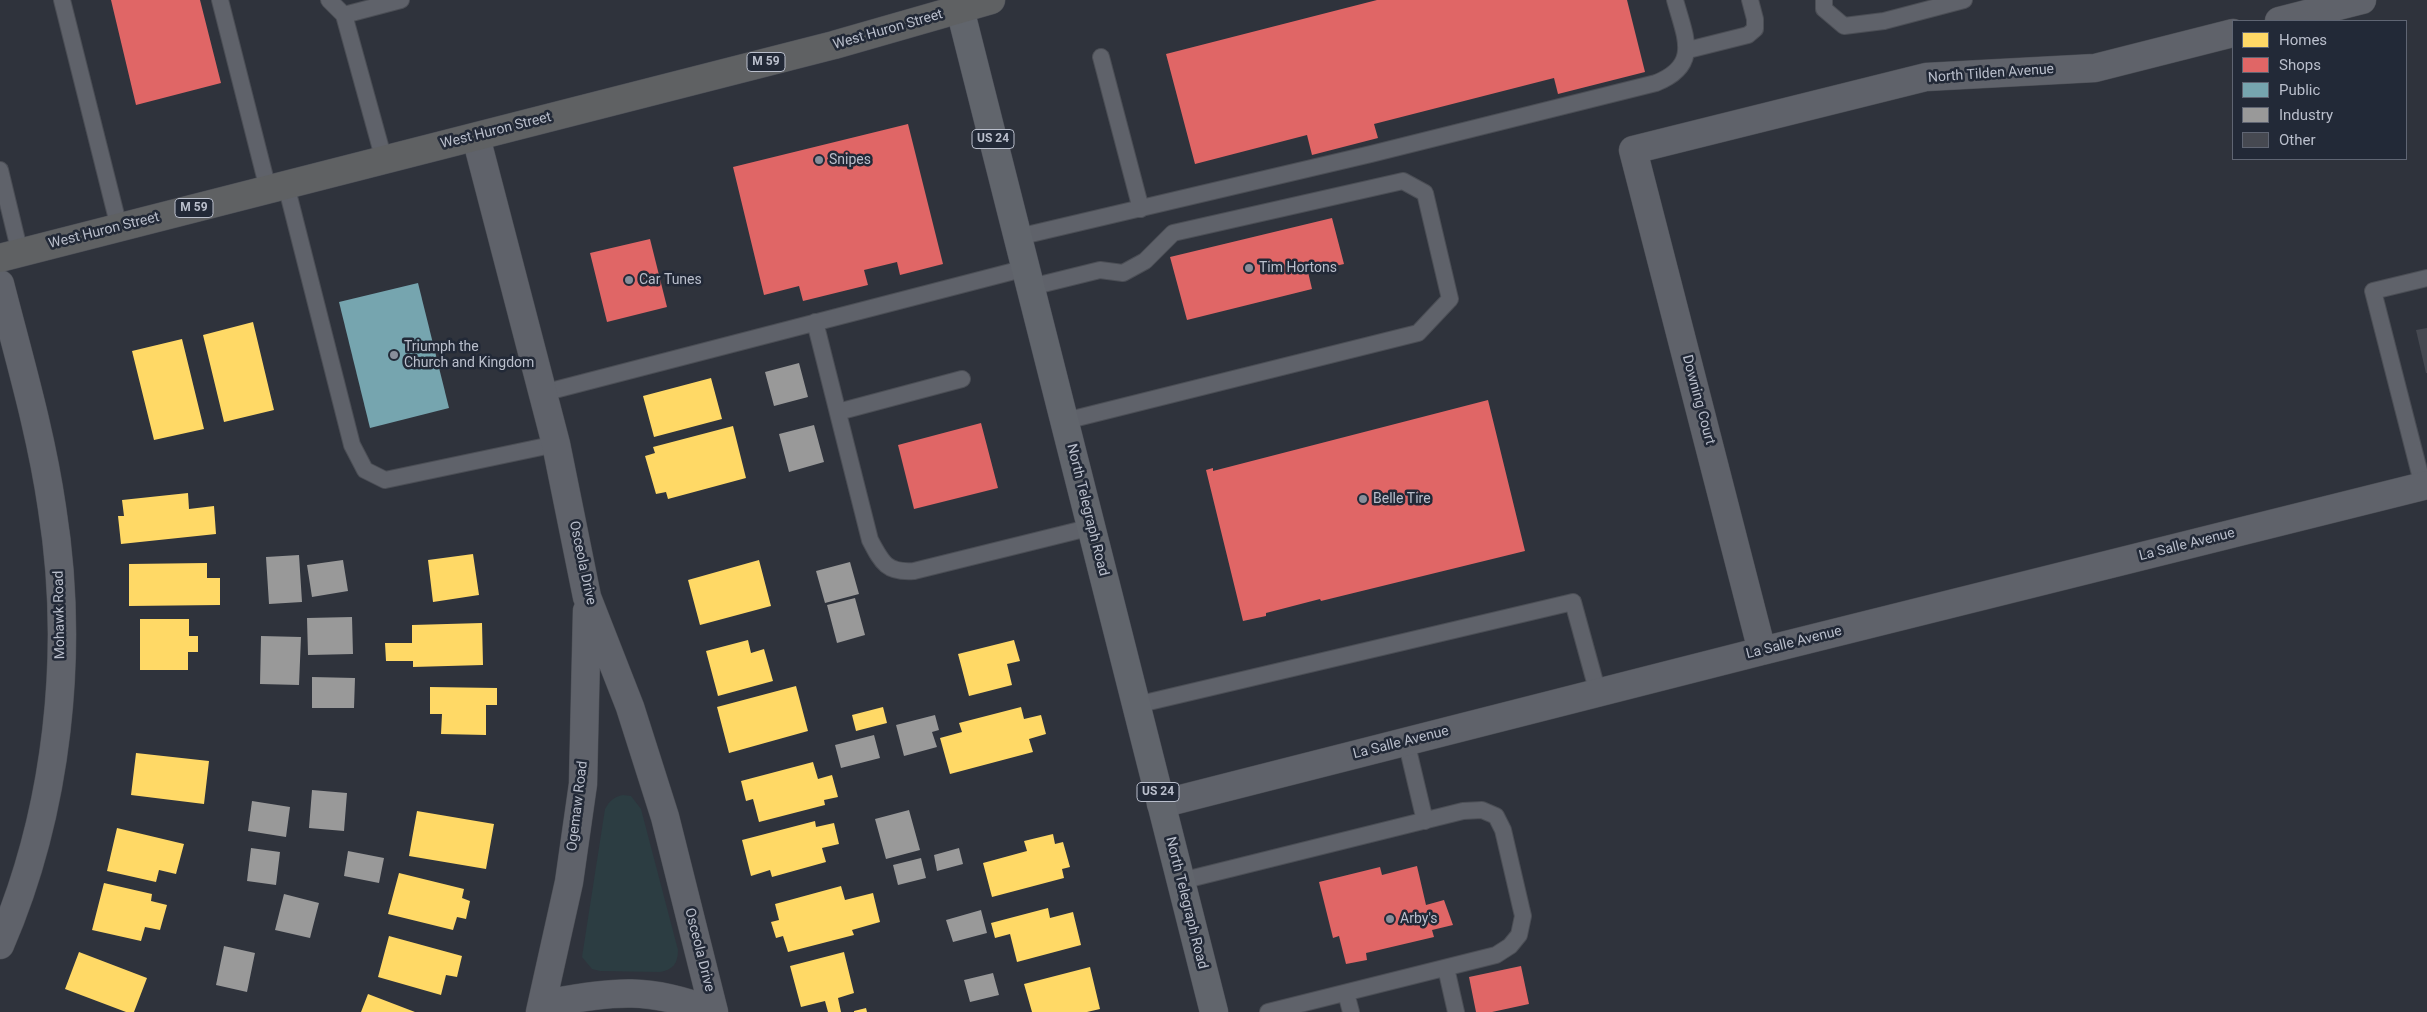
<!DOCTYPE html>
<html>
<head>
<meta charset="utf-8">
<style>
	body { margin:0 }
	#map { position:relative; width:2427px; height:1012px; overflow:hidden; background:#2f333c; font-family:Roboto,sans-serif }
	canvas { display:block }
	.legend { position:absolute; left:2232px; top:20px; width:175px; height:140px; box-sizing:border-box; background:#222937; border:1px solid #5f6573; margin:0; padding:6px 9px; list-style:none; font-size:15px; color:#babfcc }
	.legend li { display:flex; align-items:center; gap:10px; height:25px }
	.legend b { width:25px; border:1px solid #5f6573 }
</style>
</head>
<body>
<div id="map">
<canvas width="2427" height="1012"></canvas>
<ul class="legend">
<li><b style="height:14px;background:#ffd966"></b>Homes</li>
<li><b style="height:14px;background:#e06666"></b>Shops</li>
<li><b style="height:14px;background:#76a5af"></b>Public</li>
<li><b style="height:14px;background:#999"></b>Industry</li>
<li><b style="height:14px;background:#464951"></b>Other</li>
</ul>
</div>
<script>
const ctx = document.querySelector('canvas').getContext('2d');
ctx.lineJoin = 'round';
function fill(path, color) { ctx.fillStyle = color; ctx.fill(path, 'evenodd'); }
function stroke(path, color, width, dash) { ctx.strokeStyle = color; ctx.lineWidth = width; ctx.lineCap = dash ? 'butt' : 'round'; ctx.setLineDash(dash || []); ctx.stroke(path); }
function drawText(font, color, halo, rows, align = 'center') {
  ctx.font = font + ' Roboto,sans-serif'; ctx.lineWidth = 5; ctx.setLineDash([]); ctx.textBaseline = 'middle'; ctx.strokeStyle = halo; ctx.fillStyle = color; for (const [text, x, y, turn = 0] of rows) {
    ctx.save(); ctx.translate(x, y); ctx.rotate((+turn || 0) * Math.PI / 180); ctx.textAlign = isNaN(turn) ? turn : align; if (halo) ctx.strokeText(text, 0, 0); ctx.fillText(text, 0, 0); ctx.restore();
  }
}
fill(new Path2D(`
	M623,795l8,1 10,13 37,141c0,13 -5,20 -18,22l-60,-1 -8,-2 -10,-12 23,-148c5,-9 9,-12 18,-14z`), '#2c3d42');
fill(new Path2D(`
	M253,322l21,88 -50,12 -21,-87z
	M182,339l22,90 -50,11 -22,-89z
	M711,378l11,41 -68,18 -11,-41z
	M733,426l13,52 -78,21 -2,-7 -10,2 -11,-38 10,-3 -2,-6z
	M188,493l1,16 25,-3 2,28 -95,10 -3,-28h6l-2,-16z
	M473,554l6,41 -46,7 -5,-42z
	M759,560l12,46 -71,19 -12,-45z
	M207,563v15h13v27l-91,1v-42z
	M140,619h49v17h9v16h-10v18h-48z
	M482,623l1,42 -70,2v-6h-27l-1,-18h27v-18z
	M748,640l3,13 13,-4 9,32 -55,15 -12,-45z
	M1014,640l6,21 -13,3 5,21 -43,11 -11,-42z
	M796,686l12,45 -79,22 -12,-46z
	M430,687l67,1v17h-11v30l-45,-1 1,-20h-12z
	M883,707l4,16 -31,8 -4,-16z
	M1021,707l3,12 17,-4 5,19 -17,5 4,13 -83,22 -10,-36 22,-6 -3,-9z
	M136,753l73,8 -5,43 -73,-9z
	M813,762l5,17 14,-4 6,22 -14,3 1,5 -66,17 -6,-23 -7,2 -5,-20z
	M417,811l77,13 -8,45 -77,-13z
	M815,821l1,6 18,-4 5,21 -17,4 4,14 -54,15 -2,-7 -19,6 -9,-36z
	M117,828l67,16 -8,30 -17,-4 -3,12 -49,-11z
	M1053,834l2,10 8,-2 7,25 -8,2 2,9 -72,19 -9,-34 44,-12 -3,-10z
	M399,873l65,16 -2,9 8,3 -4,18 -9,-2 -4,13 -65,-16z
	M104,883l48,11 -1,7 16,4 -7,25 -15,-3 -4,14 -49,-11z
	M841,886l4,14 28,-7 7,29 -28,8 2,5 -66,17 -5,-16 -7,2 -5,-16 8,-2 -4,-16z
	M1048,908l2,10 23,-6 8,33 -64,17 -7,-28 -15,4 -4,-15z
	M389,936l73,20 -5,21 -11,-2 -5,20 -63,-18z
	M79,952l68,26 -13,34h-8l-61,-23z
	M844,952l10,41 -16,5 3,14h-13l-3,-11 -24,6 -11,-41z
	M1090,967l10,42 -13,3h-55l-8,-28z
	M368,994l47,18h-54z
	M866,1008l1,4h-13v-1z`), '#ffd966');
fill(new Path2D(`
	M111,0h89l21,83 -85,22z
	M1377,0h250l18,72 -87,22 -4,-16 -180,46 4,14 -66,17 -5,-20 -112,29 -29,-110z
	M908,124l35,140 -43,11 -3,-13 -33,8 4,15 -65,16 -4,-15 -35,9 -31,-128z
	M1332,218l12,46 -36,8 4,17 -125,31 -17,-63z
	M650,239l17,68 -60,15 -17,-69z
	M1488,400l37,151 -204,50 -1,-2 -54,14v3l-23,5 -37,-151 7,-2v3z
	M981,423l17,65 -84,21 -16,-64z
	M1417,866l9,39 18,-5 9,25 -21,5 2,7 -68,16 1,7 -21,4 -7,-28 -6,2 -14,-56 61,-15 2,8z
	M1521,966l8,38 -37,8h-16l-7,-35z`), '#e06666');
fill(new Path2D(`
	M418,283l31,125 -79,20 -31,-126z`), '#76a5af');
fill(new Path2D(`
	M799,363l9,34 -34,9 -9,-34z
	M814,425l10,37 -35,10 -10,-38z
	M299,555l3,47 -33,2 -3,-47z
	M343,560l5,31 -36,6 -5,-32z
	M850,562l9,32 -34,9 -9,-32z
	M855,598l10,37 -28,8 -10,-38z
	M352,617l1,37 -45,1 -1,-37z
	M261,636l40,1 -2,48 -39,-1z
	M312,677l43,1 -1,30h-42z
	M935,715l4,15 -7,2 5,15 -33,9 -8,-31z
	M874,735l6,23 -39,10 -6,-23z
	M312,790l35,3 -3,38 -35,-3z
	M252,801l38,6 -4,30 -38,-6z
	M909,810l11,40 -34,9 -11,-40z
	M251,848l29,4 -4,33 -29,-4z
	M959,848l4,16 -26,7 -3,-16z
	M348,851l36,7 -5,25 -35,-7z
	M921,858l5,20 -28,7 -5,-20z
	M284,894l35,9 -9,35 -35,-8z
	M981,910l6,23 -34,9 -7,-22z
	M224,946l31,7 -8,39 -31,-7z
	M993,973l6,22 -29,7 -6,-22z`), '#999');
fill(new Path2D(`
	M2427,328v45h-1l-10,-43z`), '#464951');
const lane = new Path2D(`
	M62,0l57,227
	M220,0l48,189
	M329,0l15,15
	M1824,0v9l20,17 40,-5 80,-21
	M1688,50l60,-15 7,-6v-10l-5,-19
	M1101,57l40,152
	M384,160l-40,-145 57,-15
	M0,170l20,83
	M286,185l66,260 13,25 20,10 171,-36
	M1018,237l353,-83 285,-71c45,-18 29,-46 19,-83
	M1031,287l69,-17 23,3 22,-12 28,-28 230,-52 22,12 25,106 -32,34 -353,88
	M815,322l55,218c12,23 17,33 44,31l178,-44
	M543,393l483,-125
	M838,412l124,-33
	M2423,486l-50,-195 54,-13
	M1136,705l437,-103 25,91
	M1406,741l19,80
	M1181,881l282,-70 19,-1 14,6 7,14 20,86 -4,19 -9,11 -14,9 -228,57
	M1446,968l10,44
	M1346,993l5,19`);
const street = new Path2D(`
	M2279,21l83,-21
	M476,137l80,307 31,153 43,110 35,110 49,195
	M0,284c19,74 41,148 52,224 23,144 6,303 -52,437
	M1762,651l-129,-501 293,-73 169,-9 138,-35
	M1161,804l601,-153 665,-166
	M543,1004c70,-12 102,-19 171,8
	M540,1012l29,-130 14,-98 4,-173`);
const primary = new Path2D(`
	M960,9l254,1003`);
const highway = new Path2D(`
	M0,258l834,-213 157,-45`);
stroke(lane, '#4b4e55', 18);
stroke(street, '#4b4e55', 29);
stroke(primary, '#4d5059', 29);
stroke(highway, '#4c4f57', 29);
stroke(lane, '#5f626a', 16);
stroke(street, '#5f626a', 28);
stroke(primary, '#61656c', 28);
stroke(highway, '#5f6163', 28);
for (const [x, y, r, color] of [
	[819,160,5,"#898e9a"],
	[1249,268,5,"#898e9a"],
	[629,280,5,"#898e9a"],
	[394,355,5,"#898e9a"],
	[1363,499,5,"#898e9a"],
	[1390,919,5,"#898e9a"]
]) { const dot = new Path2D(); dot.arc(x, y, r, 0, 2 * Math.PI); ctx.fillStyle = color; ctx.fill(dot); stroke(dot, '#222937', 2); }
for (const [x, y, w] of [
	[766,62,38],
	[993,139,42],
	[194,208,38],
	[1158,792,42]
]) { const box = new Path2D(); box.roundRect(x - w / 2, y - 9.5, w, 19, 4); ctx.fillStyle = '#222937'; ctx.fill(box); stroke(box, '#babfcc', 1); }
drawText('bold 12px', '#babfcc', null, [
	["M 59",766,62],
	["US 24",993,139],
	["M 59",194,208],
	["US 24",1158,792]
]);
drawText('14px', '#babfcc', '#222937', [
	["West Huron Street",888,30,-16],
	["North Tilden Avenue",1991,74,-4],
	["West Huron Street",496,131,-14],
	["West Huron Street",104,231,-14],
	["Downing Court",1698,400,75],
	["North Telegraph Road",1087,510,76],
	["La Salle Avenue",2187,545,-14],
	["Osceola Drive",582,563,78],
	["Mohawk Road",60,615,-91],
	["La Salle Avenue",1794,643,-14],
	["La Salle Avenue",1401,743,-14],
	["Ogemaw Road",578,806,-83],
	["North Telegraph Road",1186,903,76],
	["Osceola Drive",699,950,76]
]);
drawText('14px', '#babfcc', '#222937', [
	["Snipes",829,160],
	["Tim Hortons",1259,268],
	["Car Tunes",639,280],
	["Triumph the",404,347],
	["Church and Kingdom",404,363],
	["Belle Tire",1373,499],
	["Arby's",1400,919]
], 'left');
</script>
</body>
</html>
